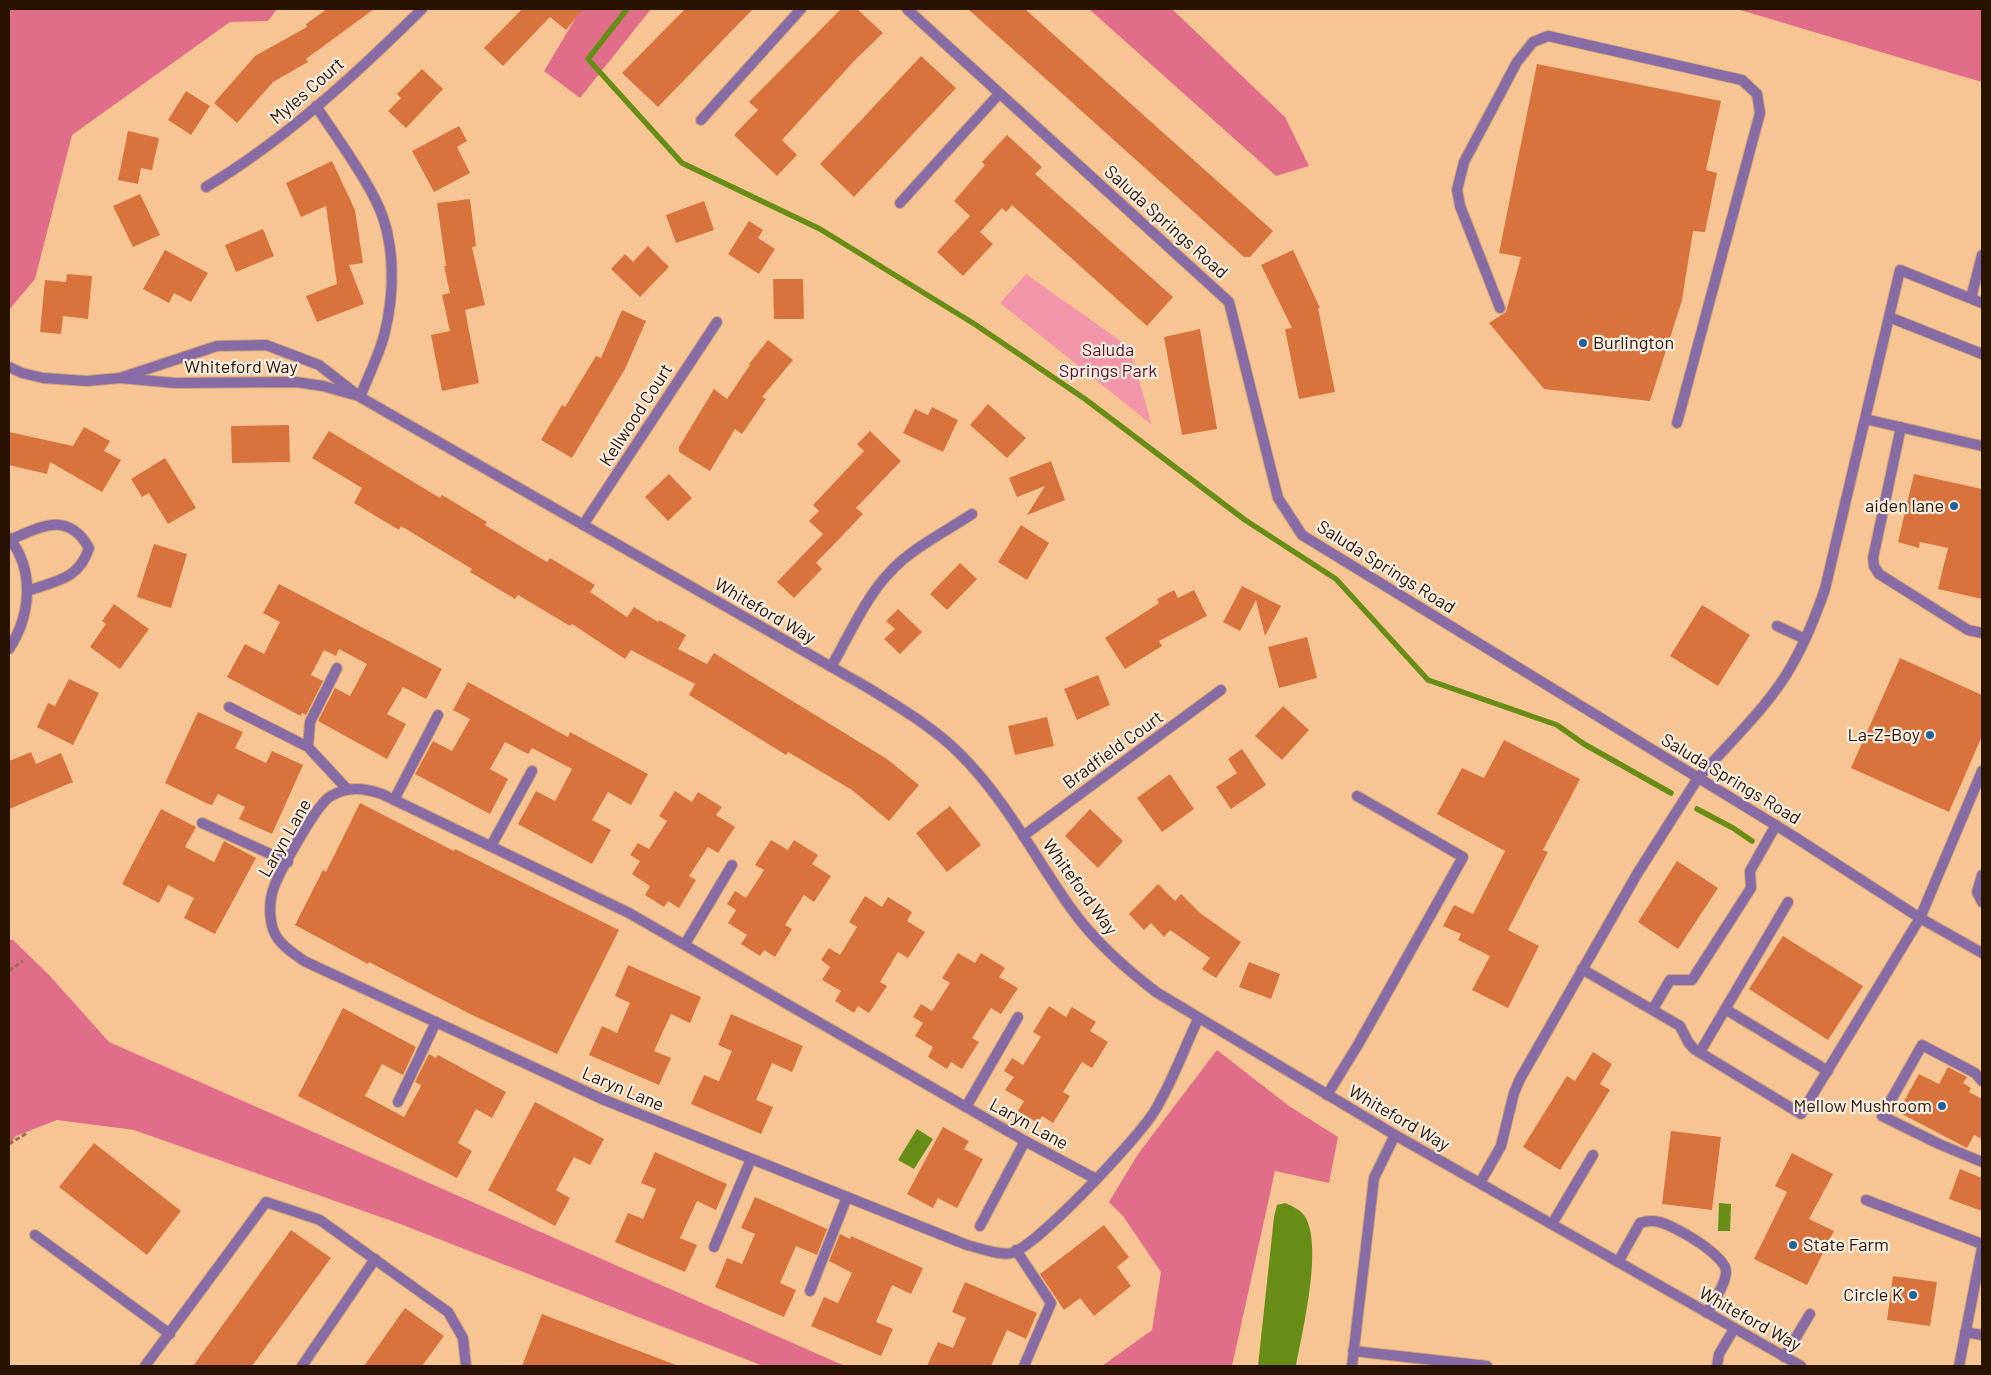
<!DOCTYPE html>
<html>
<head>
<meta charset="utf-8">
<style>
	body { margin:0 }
	#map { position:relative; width:1991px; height:1375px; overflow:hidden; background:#f7c593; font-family:Barlow,sans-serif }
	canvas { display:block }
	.frame { position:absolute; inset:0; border:10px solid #281200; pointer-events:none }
</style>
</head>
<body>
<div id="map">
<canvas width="1991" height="1375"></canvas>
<div class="frame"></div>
</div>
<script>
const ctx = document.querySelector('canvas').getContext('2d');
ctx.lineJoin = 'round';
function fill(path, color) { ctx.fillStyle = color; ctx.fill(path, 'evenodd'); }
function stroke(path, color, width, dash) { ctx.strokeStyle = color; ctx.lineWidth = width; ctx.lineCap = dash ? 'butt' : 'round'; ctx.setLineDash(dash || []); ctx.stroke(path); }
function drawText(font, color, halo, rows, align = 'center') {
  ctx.font = font + ' Barlow,sans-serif'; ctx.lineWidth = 4.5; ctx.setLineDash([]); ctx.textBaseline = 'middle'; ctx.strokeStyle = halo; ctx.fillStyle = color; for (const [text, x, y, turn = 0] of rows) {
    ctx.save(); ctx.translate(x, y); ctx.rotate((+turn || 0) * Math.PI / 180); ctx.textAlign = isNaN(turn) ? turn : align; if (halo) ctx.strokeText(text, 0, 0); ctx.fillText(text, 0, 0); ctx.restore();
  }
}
fill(new Path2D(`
	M1026,274l103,73 23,78 -152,-122z`), '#f395a9');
fill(new Path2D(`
	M9,9h268l-9,12 -38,1 -158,113 -37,144 -26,31z
	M581,9h70l-71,89 -36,-27z
	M1089,9h83l113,108 24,49 -33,10z
	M1737,9h245v73l-21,-6z
	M9,940h4l37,36 59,66 736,324h-82l-360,-141 -269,-95 -77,-10 -41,16 -7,9z
	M1217,1050l72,56 49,31 -9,46 -54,-12 -43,195h-130l50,-36 9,-58 -38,-56 -14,-14 29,-48z`), '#e06e89');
fill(new Path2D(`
	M917,1129l16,10 -19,30 -16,-9z
	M1285,1203c7,3 14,6 19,12 20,28 -2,118 -8,151h-38l16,-149 3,-12z
	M1719,1203l12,1 -1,27h-12z`), '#688d16');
stroke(new Path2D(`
	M627,9l-39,50 94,104 138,66 156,96 109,74 160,121 91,59 92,101 129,45 27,19 87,49
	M1697,809l36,19 19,13`), '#688d16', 5.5);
fill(new Path2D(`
	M327,9h47l-68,50 2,3 -35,20 -36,41 -23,-20 41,-47 52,-29 -1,-3z
	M522,9h61l-17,21 -16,-13 -47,49 -19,-18z
	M685,9h68l-95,98 -36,-34z
	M841,9h16l26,24 -28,27 -73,80 15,15 -20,21 -43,-41 24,-25 -9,-8z
	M968,9h57l248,222 -23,26h-6z
	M921,56l35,32 -102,109 -34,-33z
	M1537,64l184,37 -15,69 11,3 -12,59 -12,-1 -11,69 -32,101 -106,-12 -55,-66 17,-11 15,-55 -22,-4z
	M422,69l21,20 -37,39 -18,-17 13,-13 -4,-4z
	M186,91l24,15 -19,29 -23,-15z
	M459,126l8,15 -10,6 13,26 -36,19 -22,-41z
	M128,131l31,7 -7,32 -11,-2 -3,16 -20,-4z
	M1007,135l35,32 -7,7 138,123 -26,29 -135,-121 -6,7 -4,-4 -22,24 13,12 -30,32 -26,-24 33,-36 -16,-15 31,-36 -3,-3z
	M332,161l23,49 8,53 -14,2 15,39 -47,18 -11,-26 31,-12 -11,-78 -25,11 -15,-34z
	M140,194l20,41 -27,12 -20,-41z
	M470,199l6,47 -4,1 13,58 -20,5 14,73 -37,8 -11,-56 19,-4 -8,-36 8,-2 -6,-27h2l-9,-63z
	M704,201l10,29 -38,13 -10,-28z
	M749,221l14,9 -5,8 17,11 -16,25 -31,-20z
	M263,229l11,27 -38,16 -11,-27z
	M648,246l21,21 -29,30 -29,-28 14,-15 8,8z
	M165,250l43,23 -17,29 -17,-9 -5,10 -26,-14z
	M1293,250l27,58h-2l17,84 -36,7 -14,-70 7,-1 -31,-63z
	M67,274l25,2 -4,43 -25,-3 -2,18 -21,-2 5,-52 21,2z
	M773,279h30l1,40h-30z
	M622,310l24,11 -21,48 -53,89 -31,-18 21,-35 3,2 31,-51 5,2z
	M1200,329l17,100 -35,6 -18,-98z
	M768,340l25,20 -31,37 4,2 -24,35 -7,-5 -25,42 -31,-19v-5l35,-58 13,10 23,-34 -1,-1z
	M988,404l38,34 -19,20 -37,-33z
	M932,407l26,13 -15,32 -40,-19 12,-24 13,6z
	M289,425l1,37 -58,1 -1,-37z
	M84,427l26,14 -6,10 17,9 -19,32 -52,-30 -3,12 -38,-9v-33l64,14z
	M329,431l111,67 2,-3 45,27 -2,3 62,37 3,-4 45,27 -5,7 37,25 7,-10 24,15 1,-2 27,15 -8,14 29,15 7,-11 173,106 32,26 -30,36 -37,-31 -64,-38 -2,3 -97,-60 6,-11 -64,-34 -6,9 -53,-35 -2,2 -52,-31 -3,4 -45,-27 2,-3 -71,-43 -2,4 -45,-27 8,-15 -50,-30z
	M870,431l31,30 -45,47 7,6 -47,49 6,6 -28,29 -17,-16 46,-48 -14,-13 10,-10 -6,-6 51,-54 -7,-7z
	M165,458l31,50 -28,16 -19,-31 -7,4 -11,-18z
	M1051,461l14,39 -38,15 18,-29 -28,11 -8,-19z
	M669,474l23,24 -24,23 -23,-24z
	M1914,474l68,15v110l-44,-10 10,-41 -28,-6 -1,6 -21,-6z
	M1021,525l28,18 -22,37 -29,-18z
	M154,544l33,10 -16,54 -34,-11z
	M960,563l17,16 -30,31 -17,-16z
	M279,584l163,85 -16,30 -23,-12 -16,27 19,10 -19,35 -69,-38 17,-33 15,8 17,-32 -28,-15 -3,7 -12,-6 -13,25 12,6 -17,34 -4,-2 -1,3 -74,-39 18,-33 19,10 16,-32 -17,-9z
	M1242,586l39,20 -16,30 -9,-36 -16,31 -17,-9z
	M1174,590l4,8 16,-8 13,26 -48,25 3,5 -37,23 -20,-31 54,-35 -2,-4z
	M114,604l35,25 -29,40 -30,-22 16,-23 -4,-3z
	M1702,605l48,30 -32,51 -48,-30z
	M898,609l24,23 -22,22 -16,-15 11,-10 -9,-8z
	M1307,637l10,41 -38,10 -11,-41z
	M1900,658l82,37v41l-33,76 -98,-44z
	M1098,675l12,30 -33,15 -13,-31z
	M69,679l30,14 -26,52 -36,-18 11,-24 7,3z
	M468,682l100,55 2,-5 78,42 -17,31 -23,-13 -16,28 19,10 -19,34 -74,-40 18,-33 19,10 17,-32 -40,-21 -4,6 -23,-12 -15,27 18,10 -18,35 -75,-40 18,-33 19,10 18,-32 -17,-9z
	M1283,706l26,24 -27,30 -27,-24z
	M198,712l45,20 -8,16 31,15 6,-12 31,14 -31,69 -33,-15 6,-12 -27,-13 -6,11 -4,-1 -43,-21z
	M1047,717l7,29 -39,9 -7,-29z
	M1504,740l76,39 -37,71 5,2 -40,78 31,16 -31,62 -36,-18 18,-34 -32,-16 3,-6 -18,-8 11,-21 19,9 32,-63 -68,-37 25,-46 22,10z
	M1242,749l24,36 -35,24 -15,-22 21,-14 -9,-14z
	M31,752l5,12 25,-11 12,29 -64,27v-48z
	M1170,774l24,35 -32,23 -25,-34z
	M675,791l17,11 6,-10 24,15 -6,8 19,12 -17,26 -10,-6 -19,29 7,4 -17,28 -11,-7 -4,6 -19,-12 5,-9 -18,-12 8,-13 -10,-6 8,-12 11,6 18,-28 -8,-5z
	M360,803l94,48 1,-2 164,81 -62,124 -87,-40 -101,-52 -1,2 -73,-39 28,-55 3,2z
	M950,806l31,39 -34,27 -31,-39z
	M161,809l35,18 -11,20 29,15 10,-21 32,17 -41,76 -31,-16 10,-20 -26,-13 -9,18 -37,-19z
	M1090,809l33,32 -25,27 -33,-32z
	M771,840l17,10 6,-10 24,15 -6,9 19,12 -17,26 -10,-7 -19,30 7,4 -17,28 -11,-7 -4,6 -19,-12 6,-9 -19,-12 8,-13 -9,-6 8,-13 11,7 18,-28 -9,-5z
	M1677,861l41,27 -40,61 -40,-27z
	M1158,884l17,17 6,-7 19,19 41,29 -25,36 -14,-9 8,-11 -40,-28 -6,7 -13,-14 -7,7 -15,-16z
	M865,896l17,11 6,-10 24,15 -5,9 18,11 -17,26 -10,-6 -18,30 7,4 -18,27 -11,-7 -4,7 -19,-12 6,-10 -19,-11 8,-13 -9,-7 8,-12 11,7 17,-28 -8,-5z
	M1783,936l80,50 -35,54 -79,-51z
	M958,953l17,10 6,-10 24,15 -6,9 19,11 -17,26 -10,-6 -19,30 7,4 -17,27 -11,-7 -4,7 -19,-12 5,-10 -18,-11 8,-13 -10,-6 8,-13 11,7 18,-28 -8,-5z
	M1249,962l31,12 -9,25 -32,-12z
	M628,965l73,32 -11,26 -19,-9 -17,37 17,7 -12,27 -70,-30 13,-29 15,7 13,-30 -15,-7z
	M1049,1006l17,11 6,-10 24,15 -6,9 18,11 -16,26 -10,-6 -19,30 7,4 -17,27 -11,-7 -4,7 -20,-12 6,-10 -19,-11 9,-13 -10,-6 8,-13 11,7 18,-28 -8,-5z
	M343,1008l73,39 -13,28 -21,-11 -17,32 39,21 16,-29 1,-3 -6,-3 14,-28 7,4 2,-3 68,37 -14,26 -16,-9 -18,34 14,8 -15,27 -159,-82z
	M731,1014l72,32 -11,26 -20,-9 -16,37 17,7 -12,27 -70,-30 13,-29 15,6 13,-30 -14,-6z
	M1593,1052l19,12 -12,20 10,6 -50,80 -37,-23 44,-71 8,5z
	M1948,1067l19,10 -4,6 8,5 -2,4 13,7v40l-8,-4 -7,13 -69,-36 21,-38 20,10z
	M535,1102l69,37 -14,26 -16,-8 -18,33 14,8 -15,28 -67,-36z
	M943,1127l26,14 -5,8 19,10 -26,49 -19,-10 -5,10 -26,-14z
	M1671,1131l50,6 -9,73 -50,-6z
	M94,1143l87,68 -34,44 -88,-68z
	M655,1152l72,32 -11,26 -19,-9 -17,37 17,7 -12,27 -70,-30 13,-29 15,6 13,-30 -15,-6z
	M1792,1153l41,21 -24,45 25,12 -27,54 -53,-26 33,-67 -12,-6z
	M1960,1169l22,9v33l-33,-12z
	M755,1197l72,32 -10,26 -21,-9 -16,37 16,7 -12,27 -69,-30 12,-29 15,6 13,-30 -14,-6z
	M1104,1225l25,32 -12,10 14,19 -37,30 -14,-18 -16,12 -24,-36z
	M291,1230l40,28 -79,108h-59z
	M840,1234l10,5 1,-3 72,32 -12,26 -19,-9 -16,37 17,7 -12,27 -70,-30 13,-29 14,6 14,-30 -23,-12z
	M1893,1276l44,6 -7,44 -43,-6z
	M965,1282l72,31 -11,26 -19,-9 -16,36h-64l11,-24 15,6 13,-30 -14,-6z
	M405,1308l39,28 -22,30h-58z
	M542,1314l134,51v1h-154z`), '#d8733d');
const service = new Path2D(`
	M1971,298l11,-43
	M1500,308l-40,-102 -3,-16 7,-28 53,-100 16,-20 15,-6 194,44 15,14 3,19 -83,310
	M1889,317l93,37
	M1865,419l117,27
	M1901,427l-28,131 1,8 5,8 89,56 14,3
	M10,540c32,-14 58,-29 79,8 -10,32 -34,33 -62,43
	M1777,626l28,13
	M229,707l79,40 39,42
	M308,747l2,-25 27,-54
	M1698,778c30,-34 74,-75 95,-115 13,-23 23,-48 32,-74l75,-319 82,33
	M394,800l44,-85
	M202,823l86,39
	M491,846l41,-75
	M1982,875l-5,17 5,10
	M685,944l47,-79
	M1582,969l98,57 8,16 6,7 107,65 119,-196 62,-147
	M1653,1009l17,-29h22l59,-92 -1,-17 26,-46
	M1725,1009l103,62
	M1700,1052l88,-150
	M1982,1081l-7,-8 -53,-28 -40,71 57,28 43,18
	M1327,1095l32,-52 104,-186 -106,-61
	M398,1102l38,-80
	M966,1107l52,-90
	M1866,1200l116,44
	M1552,1224l41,-69
	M980,1226l45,-85
	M714,1247l37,-88
	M1016,1250l35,53 -27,63
	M1618,1262l22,-39c6,-2 12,-3 19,-1 15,3 66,33 67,49 0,14 -13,30 -19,42
	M810,1291l37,-94
	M1965,1332l17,3
	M1353,1351l134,15
	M1784,1357l26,-43
	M302,1366l73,-107
	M1352,1366l22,-188 21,-43
	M1717,1366l2,-12 15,-25
	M1959,1366l23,-118`);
const minor = new Path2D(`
	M907,9l322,293 49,196 24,37 488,299 130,84 62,35
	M316,106c20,31 44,62 60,95 20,40 19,93 8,135 -6,21 -16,41 -24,61
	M701,120l100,-111
	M206,187c80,-48 150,-113 216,-178
	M900,203l99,-109
	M9,367l13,6 21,5 44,3 33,-3 55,5 121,-1 27,4 32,9
	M120,378l97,-32 49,-1 53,20 41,32 510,292c30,19 63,38 89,64 45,44 75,103 111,154 24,34 54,60 86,85l239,143 406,231
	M583,525l134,-203
	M9,538c26,32 22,77 0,111
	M831,667c18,-31 34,-69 59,-95 22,-24 55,-40 82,-58
	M1023,836l198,-146
	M1096,1179l-71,-38 -396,-228 -247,-119c-18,-6 -34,-8 -51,2 -14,7 -53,78 -58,94 -4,12 -4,29 1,42 5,12 19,21 30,29l298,138 365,146c13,3 32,11 45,8 26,-8 126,-115 142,-141 18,-29 30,-63 44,-93
	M1480,1183l21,-37 13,-53 6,-14 117,-205 61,-96
	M35,1235l135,99
	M145,1366l121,-164 54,18 128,92 15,26 3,28`);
stroke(service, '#d2a579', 12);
stroke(minor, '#d2a579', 12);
stroke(new Path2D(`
	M9,971l14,-10
	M9,1144l18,-11`), '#96714e', 3, [5, 2.5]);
stroke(service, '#876ba4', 10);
stroke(minor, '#876ba4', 10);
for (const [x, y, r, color] of [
	[1583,343,5,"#1f6398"],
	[1954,506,5,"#1f6398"],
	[1930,735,5,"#1f6398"],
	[1942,1106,5,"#1f6398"],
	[1793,1245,5,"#1f6398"],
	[1913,1295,5,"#1f6398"]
]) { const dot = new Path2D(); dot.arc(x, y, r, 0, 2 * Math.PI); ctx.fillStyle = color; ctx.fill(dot); stroke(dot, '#fbeee2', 2); }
drawText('18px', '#281200', '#fbeee2', [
	["Myles Court",307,91,-41],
	["Saluda Springs Road",1166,222,42],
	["Whiteford Way",241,367],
	["Kellwood Court",636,415,-57],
	["Saluda Springs Road",1386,567,32],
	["Whiteford Way",765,611,30],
	["Bradfield Court",1113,750,-36],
	["Saluda Springs Road",1731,779,31],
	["Laryn Lane",285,838,-60],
	["Whiteford Way",1080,887,54],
	["Laryn Lane",623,1089,23],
	["Whiteford Way",1399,1118,30],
	["Laryn Lane",1029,1124,29],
	["Whiteford Way",1750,1319,29]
]);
drawText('18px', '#281200', '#fbeee2', [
	["Burlington",1593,343,"left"],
	["aiden lane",1944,506],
	["La-Z-Boy",1920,735],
	["Mellow Mushroom",1932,1106],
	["State Farm",1803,1245,"left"],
	["Circle K",1903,1295]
], 'right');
drawText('18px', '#570e26', '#fbeee2', [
	["Saluda",1108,350],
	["Springs Park",1108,371]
]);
</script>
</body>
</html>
